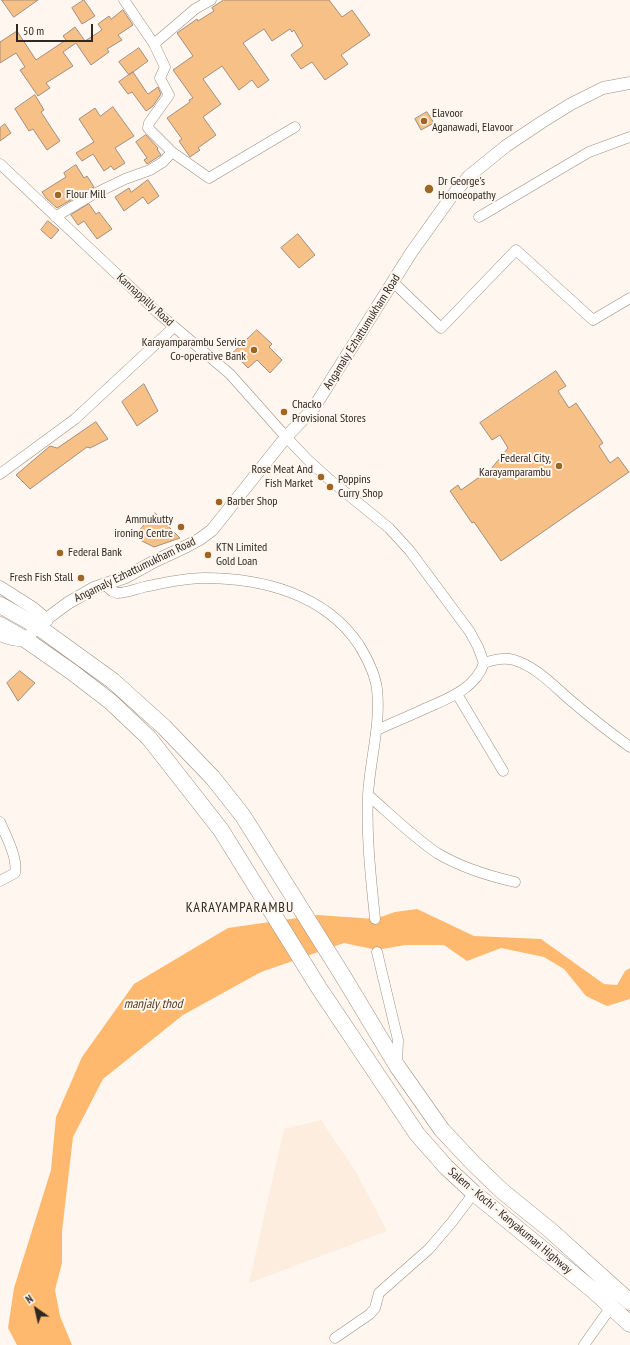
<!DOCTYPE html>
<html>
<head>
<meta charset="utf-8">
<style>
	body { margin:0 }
	#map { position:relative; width:630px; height:1345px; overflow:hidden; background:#fef6ef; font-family:"PT Sans Narrow",sans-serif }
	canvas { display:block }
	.north { position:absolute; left:16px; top:1289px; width:40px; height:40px; -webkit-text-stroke:3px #fef6ef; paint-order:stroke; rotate:326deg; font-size:11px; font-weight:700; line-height:16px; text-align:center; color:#2f2821 }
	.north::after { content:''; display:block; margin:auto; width:14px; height:18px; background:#2f2821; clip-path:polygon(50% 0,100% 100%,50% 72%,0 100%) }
	.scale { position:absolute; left:16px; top:24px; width:77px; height:18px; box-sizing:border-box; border:2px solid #2f2821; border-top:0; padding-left:5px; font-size:12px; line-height:14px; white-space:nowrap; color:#2f2821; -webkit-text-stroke:3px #fef6ef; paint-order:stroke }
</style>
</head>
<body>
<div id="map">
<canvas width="630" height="1345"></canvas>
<div class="north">N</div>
<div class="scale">50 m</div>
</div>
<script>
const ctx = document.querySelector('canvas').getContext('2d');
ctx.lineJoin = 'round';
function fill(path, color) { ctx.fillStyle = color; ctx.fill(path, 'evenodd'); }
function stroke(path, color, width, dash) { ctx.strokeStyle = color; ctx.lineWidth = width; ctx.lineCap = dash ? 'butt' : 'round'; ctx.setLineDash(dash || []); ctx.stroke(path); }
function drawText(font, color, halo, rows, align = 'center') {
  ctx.font = font + ' "PT Sans Narrow",sans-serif'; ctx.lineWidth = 4; ctx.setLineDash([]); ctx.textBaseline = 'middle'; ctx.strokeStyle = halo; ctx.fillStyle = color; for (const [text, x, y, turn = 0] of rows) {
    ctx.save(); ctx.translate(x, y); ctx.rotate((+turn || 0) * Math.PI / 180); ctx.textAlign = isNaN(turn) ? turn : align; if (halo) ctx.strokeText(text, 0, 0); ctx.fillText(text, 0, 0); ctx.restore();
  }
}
fill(new Path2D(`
	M321,1120l35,52 31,59 -138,52 35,-154z`), '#fceddf');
fill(new Path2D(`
	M417,909l57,27 67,3 63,45 13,1 8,-14 5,-3v31l-23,7 -21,-10 -22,-27 -20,-12 -43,-9 -34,13 -23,-16h-39l-28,5 -33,-7 -83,29 -78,43 -80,64 -30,58 -11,94v32l-7,27 5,26 12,29h-55l-9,-17 6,-40 37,-118 5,-53 26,-60 52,-73 94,-56 90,-13 57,4 20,-7z`), '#feb96e');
const building = new Path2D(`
	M2,0h36l-24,17z
	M84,0l11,16 -13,8 -10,-16z
	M224,0h105l13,17 10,-7 18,25 -29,20 7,9 -23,16 -13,-18 -11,7 -10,-14 12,-9 -9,-16 -2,2 -2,-3 -18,12 -8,-12 -21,14 26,37 -11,8 -6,-8 -13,10 -17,-24 -19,13 18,25 -18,13 13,18 -18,13 2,2 -10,7 -11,-16 3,-2 -15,-21 23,-16 -1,-2 4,-2 -20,-28 20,-14 -16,-23 20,-14 1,2 16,-10 -2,-3z
	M123,10l10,15 -15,10 4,5 -15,9 2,3 -18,13 -15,-22 -13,9 10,14 -27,17 4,5 -12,8 -18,-26 5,-3 -9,-14 -16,10v-21l17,-11 19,29 30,-20 -3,-4 12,-9 10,14 17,-11 -4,-6 11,-8 2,3z
	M139,48l9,13 -19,14 -10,-13z
	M133,72l14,21 1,1 10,-7 3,7 -8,12 -7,5 -14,-19 -4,2 -9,-12z
	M35,95l9,15 -3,2 19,29 -13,9 -14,-21 -4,2 -14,-22z
	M113,107l21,29 -19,12 10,15 -11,7 -3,-4 -7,5 -11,-17 -11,7 -6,-8 18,-11 -15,-23 16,-11 5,8z
	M427,112l7,11 -13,7 -6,-11z
	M5,124l6,9 -11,8v-13z
	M146,135l12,13 -1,1 4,6 -14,9 -3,-4 3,-2 -11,-16z
	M76,165l8,13 3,-2 7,11 -37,21 -11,-10 -4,-6 24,-15 -2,-4z
	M148,180l11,16 -11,8 -5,-7 -19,14 -9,-14 14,-9 2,4z
	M89,204l7,10 3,-2 13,17 -15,10 -13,-18 -6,4 -7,-10z
	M48,221l11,9 -8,9 -10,-9z
	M298,234l17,21 -16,13 -18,-20z
	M257,330l15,14 -3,3 13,13 -12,13 -13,-13 -9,8 -15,-15z
	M556,371l10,15 -8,5 11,17 7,-5 27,40 -4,3 11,17 8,-6 11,15 -128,89 -27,-39 -2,1 -22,-32 8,-6 3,5 30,-21 17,-21 -8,-13 -8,5 -12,-17z
	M144,384l14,27 -21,15 -15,-24z
	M96,422l12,17 -18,9 -3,-1 -57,42 -14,-14 34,-29 7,2z
	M155,513l25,25 -26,9 -20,-10z
	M20,671l15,12 -17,18 -11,-18z`);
fill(building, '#f7c086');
stroke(building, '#a08f7f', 1);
const minor = new Path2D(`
	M124,0l30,44
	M172,152l37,26 86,-51
	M0,164l158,149 72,61 56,63 22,23 22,20 59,48 21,23 60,81 8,15 6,16c-9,27 -38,36 -62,47 -15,7 -30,13 -45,20
	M55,217l37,-22 33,-16 25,-9 13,-8 9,-10 -24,-24 1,-5 20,-28 -9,-17 5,-11 -11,-23 41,-35 16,-9
	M479,217l110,-65 41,-15
	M393,282l48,46 75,-78 77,70 37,-22
	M0,474l75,-55 99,-92
	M104,584l8,7 5,2c9,0 18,-4 27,-6 20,-4 39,-9 60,-9 58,0 121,16 155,67 8,13 16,29 18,44 4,36 -7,70 -9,106 -2,41 3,83 7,124
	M484,663c10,-3 19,-6 30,-3 21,6 39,25 55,39 20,17 40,33 61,48
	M457,694l46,77
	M368,795c23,20 44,41 69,58 23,14 52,23 78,29
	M0,822c6,14 18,36 15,51l-15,8
	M377,952l21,88 -1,25
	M335,1338l35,-24 5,-6 4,-15 50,-44 23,-27 22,-29
	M584,1345l27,-38`);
const tertiary = new Path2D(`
	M0,587l33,21 14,12
	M0,635c9,4 16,6 26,5l11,-14 31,-23 26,-15 32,-11 27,-15 34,-16 13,-7 12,-9 74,-93 27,-28 98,-156 40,-56 18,-21 37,-30 36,-24 29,-18 32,-16 27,-5`);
const trunk = new Path2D(`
	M0,605l37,21 76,55 51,46 49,51 30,38 103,165 51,85 45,64 31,33 29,28 48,39 80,72
	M0,625l26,15 46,32 39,30 38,36 72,92 98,158 98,146 29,33 28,26 120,98 36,33`);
stroke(minor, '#9f8e7e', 11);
stroke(tertiary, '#9f8e7e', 13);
stroke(trunk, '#9f8e7e', 17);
stroke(minor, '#fff', 10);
stroke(tertiary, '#fff', 12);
stroke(trunk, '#fff', 16);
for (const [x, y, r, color] of [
	[424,121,4,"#9e6622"],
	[429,189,5,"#9e6622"],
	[58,195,4,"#9e6622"],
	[254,350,4,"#9e6622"],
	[284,412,4,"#9e6622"],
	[559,466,4,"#9e6622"],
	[321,477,4,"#9e6622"],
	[330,487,4,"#9e6622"],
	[219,502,4,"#9e6622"],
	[181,527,4,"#9e6622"],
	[60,553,4,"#9e6622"],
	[208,555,4,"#9e6622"],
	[81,578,4,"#9e6622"]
]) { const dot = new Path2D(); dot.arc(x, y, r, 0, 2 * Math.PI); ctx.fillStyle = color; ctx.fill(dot); stroke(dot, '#fef6ef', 1.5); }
drawText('12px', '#2f2821', '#fef6ef', [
	["Elavoor",432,114],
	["Aganawadi, Elavoor",432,128],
	["Dr George's",438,182],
	["Homoeopathy",438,196],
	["Flour Mill",66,195],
	["Karayamparambu Service",246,343,"right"],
	["Co-operative Bank",246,357,"right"],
	["Chacko",292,405],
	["Provisional Stores",292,419],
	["Federal City,",551,459,"right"],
	["Karayamparambu",551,473,"right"],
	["Rose Meat And",313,470,"right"],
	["Fish Market",313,484,"right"],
	["Poppins",338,480],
	["Curry Shop",338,494],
	["Barber Shop",227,502],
	["Ammukutty",173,520,"right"],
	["ironing Centre",173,534,"right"],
	["KTN Limited",216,548],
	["Gold Loan",216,562],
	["Federal Bank",68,553],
	["Fresh Fish Stall",73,578,"right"]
], 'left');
drawText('12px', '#2f2821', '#fef6ef', [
	["Kannappilly Road",145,300,42],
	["Angamaly Ezhattumukham Road",362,332,-58],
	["Angamaly Ezhattumukham Road",135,570,-26],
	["Salem - Kochi - Kanyakumari Highway",510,1221,40]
]);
drawText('italic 13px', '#573b1b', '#fef6ef', [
	["manjaly thod",153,1004]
]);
ctx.letterSpacing = '1px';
drawText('14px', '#2f2821', '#fef6ef', [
	["KARAYAMPARAMBU",240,908]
]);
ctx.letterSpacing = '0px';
</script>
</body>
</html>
